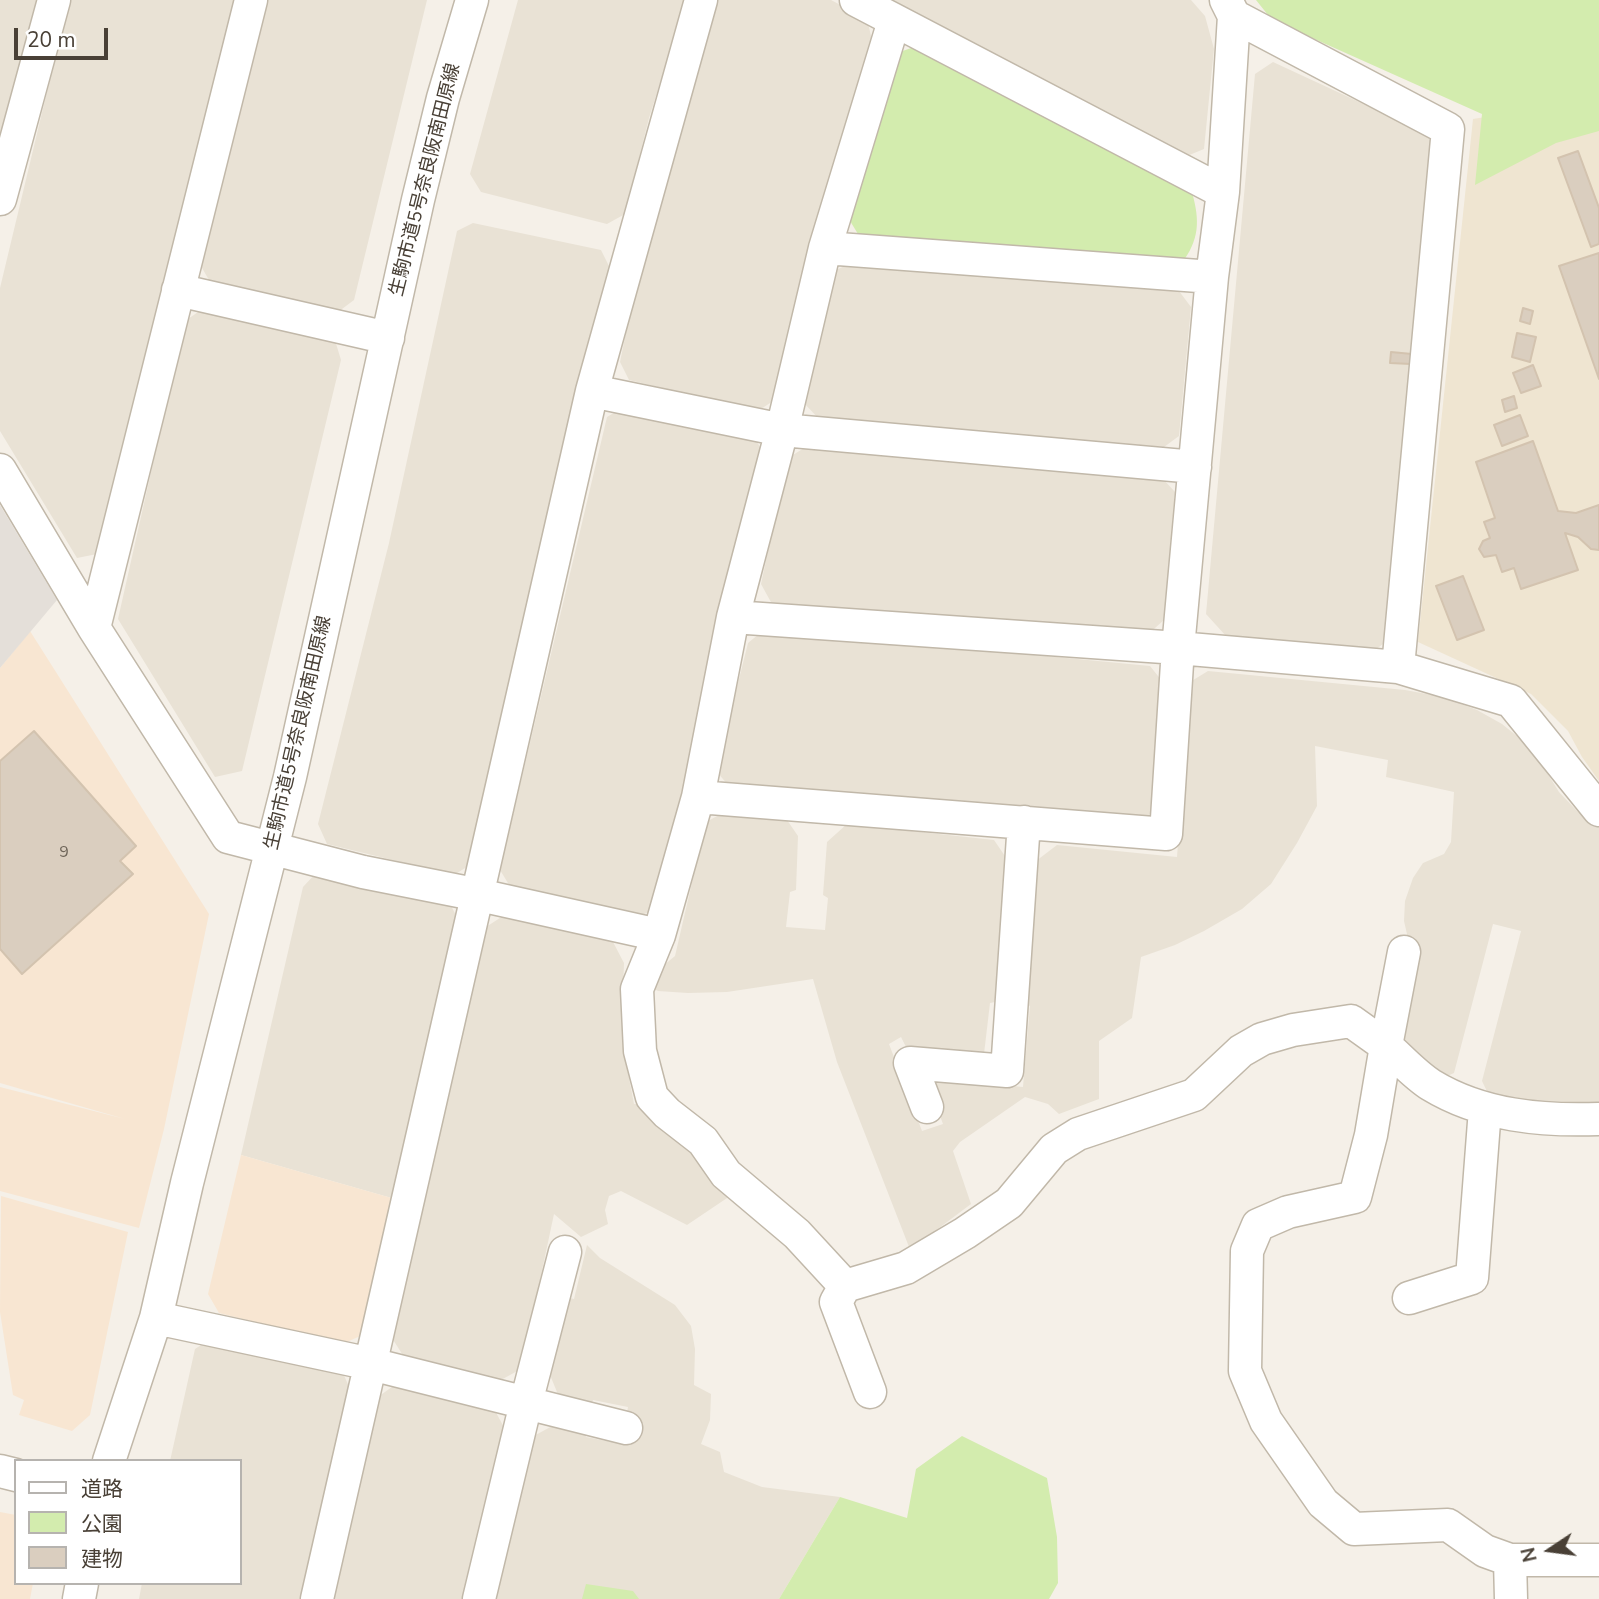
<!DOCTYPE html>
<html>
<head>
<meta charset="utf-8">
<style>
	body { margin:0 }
	#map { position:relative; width:1599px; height:1599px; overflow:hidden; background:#f5f0e8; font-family:"Nunito Sans","Noto Sans JP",sans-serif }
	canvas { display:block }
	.legend { position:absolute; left:14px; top:1459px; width:228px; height:126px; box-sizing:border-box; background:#fff; border:2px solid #b6b3af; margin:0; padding:9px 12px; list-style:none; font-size:21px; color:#494036 }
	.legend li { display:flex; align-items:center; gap:14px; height:35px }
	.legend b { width:35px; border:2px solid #b6b3af }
	.north { position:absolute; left:1515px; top:1515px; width:70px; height:70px; -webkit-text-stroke:5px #fff; paint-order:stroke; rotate:257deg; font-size:19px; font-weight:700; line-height:28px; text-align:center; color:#494036 }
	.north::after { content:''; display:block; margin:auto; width:24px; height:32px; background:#494036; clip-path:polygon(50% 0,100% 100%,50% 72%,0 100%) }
	.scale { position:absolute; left:14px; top:28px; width:94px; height:32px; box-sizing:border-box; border:4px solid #494036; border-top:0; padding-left:9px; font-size:21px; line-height:24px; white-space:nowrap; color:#494036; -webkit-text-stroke:5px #fff; paint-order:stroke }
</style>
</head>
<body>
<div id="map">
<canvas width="1599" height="1599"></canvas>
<ul class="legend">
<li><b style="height:9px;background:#fff"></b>道路</li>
<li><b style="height:19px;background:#d3ecae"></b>公園</li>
<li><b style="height:19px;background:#dacebf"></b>建物</li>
</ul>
<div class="north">N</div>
<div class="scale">20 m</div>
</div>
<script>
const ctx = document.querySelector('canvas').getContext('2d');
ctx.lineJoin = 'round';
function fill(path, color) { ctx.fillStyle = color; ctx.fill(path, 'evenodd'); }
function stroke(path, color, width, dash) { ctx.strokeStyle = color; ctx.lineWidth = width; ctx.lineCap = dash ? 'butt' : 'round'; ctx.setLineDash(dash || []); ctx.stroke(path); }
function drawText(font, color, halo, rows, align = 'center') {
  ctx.font = font + ' "Nunito Sans","Noto Sans JP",sans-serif'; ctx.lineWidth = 5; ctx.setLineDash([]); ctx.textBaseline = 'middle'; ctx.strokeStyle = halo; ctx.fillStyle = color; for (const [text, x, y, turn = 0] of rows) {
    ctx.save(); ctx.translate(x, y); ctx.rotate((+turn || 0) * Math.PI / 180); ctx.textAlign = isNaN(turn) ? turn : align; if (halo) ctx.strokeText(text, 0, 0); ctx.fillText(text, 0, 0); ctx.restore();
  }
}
fill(new Path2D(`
	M0,0h39l-39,158z
	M69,0h169l-136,553 -25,5 -77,-127v-143z
	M264,0h163l-73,300 -16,12 -129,-32 -11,-19z
	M518,0h168l-37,118 -24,96 -18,10 -126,-32 -11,-18z
	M717,0h114l36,19 5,21 -41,133 -55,226 -18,12 -129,-31 -9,-18 25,-122 38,-141z
	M890,0h301l14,16 9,33 -10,100 -17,7z
	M1273,62l153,71 12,19 -49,487 -15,12 -148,-15 -20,-22 49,-540z
	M473,223l128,27 11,22 -139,591 -19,12 -127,-31 -9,-20 71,-281 68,-312z
	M853,262l326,29 12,16 -12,129 -15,11 -345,-28 -15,-16 30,-132z
	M201,310l133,27 7,23 -99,411 -27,6 -97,-158 67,-298z
	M622,408l132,28 9,17 -107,455 -21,11 -124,-31 -11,-18 107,-453z
	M809,445l354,34 12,13 -11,128 -18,16 -374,-32 -11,-20 27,-126z
	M765,629l385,37 12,15 -9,131 -18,13 -406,-39 -13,-15 32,-128z
	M1208,671l197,19 38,7 34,13 25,14 21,17 18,22 18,29 18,19 22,16v287l-104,-6 -13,-27 39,-150 -28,-7 -39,149 -11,5 -52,-32 18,-103 -5,-22 1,-20 8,-23 10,-15 21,-9 7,-12 3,-50 -68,-15 2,-17 -73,-14 2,60 -20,37 -26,41 -29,25 -38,22 -29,14 -34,12 -9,61 -33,23v58l-40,15 -11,-10 -23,-7 -65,45 -7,9 18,53 -36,27 -24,21 -74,-190 -24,-83 -86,13 -39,1 -30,-2 -6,-3 12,-23 11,-9 31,-134 15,-8 66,6 11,16 -2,54 -6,2 -4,35 39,3 3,-32 -5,-3 4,-53 20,-18 147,16 13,19 -12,143 -5,1 -6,51 -77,-5 -6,-12 -12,7 33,87 21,-7 -13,-35 5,-11 88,9 7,-81 -6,-2 12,-143 21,-16 120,12 13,-175z
	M316,873l133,29 10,19 -64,278 -154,-44 62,-268z
	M503,916l110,26 11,21 -2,56 3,38 9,47 13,-1 86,91 -46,31 -66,-34 -12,5 -4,14 3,14 -27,13 -27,-23 -33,155 -22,12 -95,-24 -12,-19 94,-411z
	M587,1245l13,13 75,47 16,21 4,23 -1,36 17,9 -1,26 -9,24 19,8 4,20 38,15 78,10 -61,102h-283l36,-162 22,-12 31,7 1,5 36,7 6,-37 -35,-7 -1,3 -33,-6 -11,-27 18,-73 8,2z
	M209,1340l133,31 9,20 -49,208h-163l3,-16h98v-122h-70l25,-112z
	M396,1384l97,23 13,24 -40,168h-136l48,-202z`), '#e9e2d5');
fill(new Path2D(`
	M30,631l179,283 -45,215 -25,99 -139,-37v-104l125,32 -125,-36v-415z
	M241,1155l154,44 -30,135 -23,10 -123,-31 -11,-19z
	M1,1196l127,36 -38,183 -18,16 -53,-16 5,-15 -11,-5 -13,-83z
	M0,1512l16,3v68h17l-3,16h-30z`), '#f8e6d2');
fill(new Path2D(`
	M0,505l57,95 -57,68z`), '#e4dfd9');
fill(new Path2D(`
	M1599,98v683l-17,-24 -14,-26 -37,-37 -113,-52 55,-523z`), '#efe5d1');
fill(new Path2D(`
	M1256,0h343v131l-43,12 -81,42 7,-71 -210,-94z
	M914,47l277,142c8,27 10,47 -7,71l-326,-26 -11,-18 50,-163z
	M962,1436l85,42 10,59 1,46 -9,16h-270l61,-102 67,21 9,-49z
	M586,1584l47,7 6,8h-57z`), '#d3ecae');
const building = new Path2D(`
	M1578,151l21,57v36l-8,3 -33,-89z
	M1599,253v126l-40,-113z
	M1523,308l10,3 -3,13 -10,-3z
	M1517,333l19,4 -6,25 -18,-5z
	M1391,352l21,2 -1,10 -21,-1z
	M1533,365l8,21 -20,7 -8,-20z
	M1514,396l3,12 -12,4 -3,-12z
	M1520,415l8,21 -26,10 -8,-21z
	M1533,441l25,70 18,2 23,-8v45l-8,-1 -13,-12 -13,-4 13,37 -57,19 -7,-21 -12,4 -6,-17 -12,2 -5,-8 4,-8 7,-3 -6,-16 11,-4 -19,-56z
	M1463,576l21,54 -27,10 -21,-54z
	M34,731l102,115 -16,15 13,13 -111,100 -22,-25v-188z`);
fill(building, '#dacebf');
stroke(building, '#d3c3af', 2);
const minor = new Path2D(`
	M856,0l367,192
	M1234,16l214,113 -50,538
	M0,199l54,-199
	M825,248l387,29
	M178,290l210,48
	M592,391l190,39 413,37
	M0,470l94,158 134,209 135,35 116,23 180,40
	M733,617l445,31 220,19 113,34 88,109
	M94,628l157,-628
	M698,797l468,37 12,-186 34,-371 11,-85 11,-176 -8,-16
	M1404,952l-18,94c14,12 29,29 45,39 51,31 111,36 168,34
	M927,1107l-17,-44 97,8 17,-249
	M845,1286l-48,-52 -71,-60 -23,-33 -36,-28 -15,-16 -12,-46 -3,-62 22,-54 39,-138 35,-180 49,-187 43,-182 69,-227
	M1409,1298l63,-20 13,-169
	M156,1318l215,46 255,64
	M870,1392l-34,-90 9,-16 61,-18 59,-35 44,-30 45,-54 24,-15 116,-39 47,-44 21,-12 31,-9 58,-9 35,25 -15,89 -16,62 -67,15 -30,13 -11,26 -2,120 21,50 57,82 31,26 94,-4 37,26 25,9h89
	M109,1461l47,-143 31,-135 103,-406 128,-577 25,-102 29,-98
	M0,1471l16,4
	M1510,1560l1,39
	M79,1599l3,-16
	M317,1599l275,-1208 109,-391
	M479,1599l47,-196 39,-151`);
stroke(minor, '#c1b8a9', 35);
stroke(minor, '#fff', 32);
drawText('16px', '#6d6458', null, [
	["9",64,853]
]);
drawText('19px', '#494036', '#fff', [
	["生駒市道5号奈良阪南田原線",426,180,-76],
	["生駒市道5号奈良阪南田原線",299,733,-77]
]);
</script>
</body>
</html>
